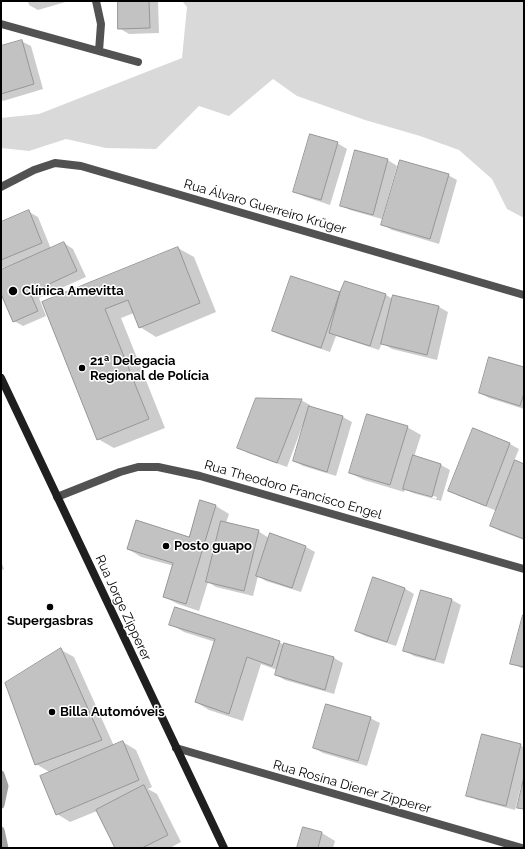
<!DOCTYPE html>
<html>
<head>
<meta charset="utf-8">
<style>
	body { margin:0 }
	#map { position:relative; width:525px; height:849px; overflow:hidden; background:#fff; font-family:Raleway,sans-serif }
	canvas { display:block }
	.frame { position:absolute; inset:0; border:2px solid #000; pointer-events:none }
</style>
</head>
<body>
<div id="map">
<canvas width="525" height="849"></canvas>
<div class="frame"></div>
</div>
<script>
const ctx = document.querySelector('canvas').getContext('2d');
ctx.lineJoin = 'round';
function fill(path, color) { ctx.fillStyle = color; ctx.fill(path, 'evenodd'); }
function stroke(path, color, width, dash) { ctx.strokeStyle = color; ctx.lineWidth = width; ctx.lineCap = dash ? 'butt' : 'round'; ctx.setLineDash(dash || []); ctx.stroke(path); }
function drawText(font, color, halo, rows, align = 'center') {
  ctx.font = font + ' Raleway,sans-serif'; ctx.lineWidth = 3; ctx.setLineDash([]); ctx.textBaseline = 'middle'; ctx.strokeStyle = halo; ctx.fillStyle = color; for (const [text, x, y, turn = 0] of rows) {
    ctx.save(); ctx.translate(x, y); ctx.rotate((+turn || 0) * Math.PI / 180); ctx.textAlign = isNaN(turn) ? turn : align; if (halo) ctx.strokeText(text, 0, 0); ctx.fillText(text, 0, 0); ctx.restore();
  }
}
fill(new Path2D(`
	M182,1h342v217l-17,-9 -15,-30 -33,-29 -39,-14 -55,-16 -68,-24 -24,-17 -44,37 -30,-10 -43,43 -50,-1 -40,-9 -37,12 -28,-3v-30l38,-4 143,-56 5,-51z`), '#d9d9d9');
fill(new Path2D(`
	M28,1h41l-31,9 -9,-5z
	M119,1h39l1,32 -30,1 -10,-6z
	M21,41l10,5 12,43 -40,12 -2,-2v-52z
	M337,143l10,6 -17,56 -27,-9 -9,-5z
	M356,152l32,8 9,6 -15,53 -32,-9 -9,-5z
	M448,175l9,5 -18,64 -47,-14 -9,-5z
	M29,212l9,5 13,32 13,-6 9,6 13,28 -47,21 7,18 -23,10 -9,-5 -13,-30v-20l13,-6v-1l-11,4 -2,-1v-44z
	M178,248l16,9 22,55 -60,25 -16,-10 -6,-14 -13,5 44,110 -51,20 -16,-9 -55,-136z
	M292,277l48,16 6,-11 40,13 7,4 1,-3 45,11 9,5 -11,48 -45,-11 -10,-6 -3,7 -43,-14 -6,16 -47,-16 -10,-5z
	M524,368v41l-35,-11 -9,-5z
	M301,400l9,5v2l33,10 9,5 -16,54 -33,-10 -9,-5 10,-34h-2l-15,40 -39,-14 -9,-6z
	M407,427l14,8 -7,22 27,8 9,5 -9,31 -28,-8 -8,-4 -1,3 -40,-12 -14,-7zM413,490l24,7 -1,2 -23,-7z
	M474,429l36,15 9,5 -5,12 10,4v75l-24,-9 -9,-5 6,-15 -38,-15 -10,-6z
	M216,506l13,8 -3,9 32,8 11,7 37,9 9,5 -14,40 -35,-11 -8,-5 -5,20 -37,-9 -8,-5 -9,29 -21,-7 -14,-7 10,-31 -33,-9 -13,-8 62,-11z
	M1,562l3,7 -3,1z
	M404,588l10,6 -18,52 -31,-10 -9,-5z
	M421,591l31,9 9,5 -17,59 -30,-8 -10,-6z
	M524,616v53l-13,-6z
	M170,624l109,18 5,3 1,-1 49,14 9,5 -9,31 -49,-14 -9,-5 1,-5 -16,-6 -18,57 -34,-11 -13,-8 19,-60 -31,-10z
	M61,650l13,7 40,89 9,-4 13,8 16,37 -4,2 9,5 24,48 -11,6h-54l-19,-37 -27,11 -13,-8 -6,-41 -15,-9z
	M370,718l10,5 -13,43 -44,-13 -9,-5z
	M483,735l41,12v63l-6,-3 5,-21h-2l-6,24 -38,-10 -10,-5z
	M303,828l19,5 13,8 -2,7h-35z`), '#0003');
stroke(new Path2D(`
	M1,774l4,12 -4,19
	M1,830l4,18`), '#a0a0a0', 7);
const building = new Path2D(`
	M118,1h31l1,27 -32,1z
	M22,40l12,44 -33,10v-48z
	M310,134l28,8 -17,58 -28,-8z
	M355,150l33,9 -15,56 -33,-9z
	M400,160l49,14 -19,65 -49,-14z
	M29,210l13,33 -41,17v-38z
	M64,242l13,29 -47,22 8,18 -25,11 -12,-28v-24z
	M178,247l22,56 -61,25 -11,-28 -23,9 44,110 -52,21 -55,-138z
	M291,276l49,16 -19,56 -49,-17z
	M345,281l41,13 -16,52 -41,-13 11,-41z
	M393,295l46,11 -12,49 -46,-11z
	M489,357l35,10v26l-4,13 -41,-13z
	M256,398l46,1 -25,64 -40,-15z
	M309,406l34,10 -16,56 -34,-11z
	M367,414l41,12 -18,59 -41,-12z
	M473,428l37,15 -24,63 -38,-15z
	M413,455l28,9 -9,33 -29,-8z
	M515,460l9,4v75l-34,-13z
	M200,500l16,5 -30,99 -23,-7 10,-34 -46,-14 9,-29 53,17z
	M221,521l38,9 -15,61 -38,-9z
	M270,533l36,13 -14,42 -36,-12z
	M373,577l32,11 -18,54 -32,-11z
	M421,590l31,9 -17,61 -32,-9z
	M175,607l105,34 -8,25 -25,-9 -18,57 -34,-12 20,-63 -46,-14z
	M523,615h1v52l-14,-3z
	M284,643l50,14 -9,33 -50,-15z
	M61,648l41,92 -67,25 -30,-82z
	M326,704l45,13 -13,44 -45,-13z
	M482,734l39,10 -15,62 -40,-10z
	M123,741l16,39 -83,35 -16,-39z
	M524,777v32l-7,-1z
	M144,785l24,50 -26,13h-27l-19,-38z
	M303,827l19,5 -4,16h-21z`);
fill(building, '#c2c2c2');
stroke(building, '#969696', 1);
stroke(new Path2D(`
	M96,1l5,23 -2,27
	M1,24l137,38
	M1,187l33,-17 21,-7 26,3 443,129
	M57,497l63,-25 18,-5h20l42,9 324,93
	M176,748l346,100`), '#525252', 8);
stroke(new Path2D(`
	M1,378l223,470`), '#1f1f1f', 8);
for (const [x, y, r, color] of [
	[13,291,5,"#000"],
	[82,368,4,"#000"],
	[166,546,4,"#000"],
	[50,607,4,"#000"],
	[52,712,4,"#000"]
]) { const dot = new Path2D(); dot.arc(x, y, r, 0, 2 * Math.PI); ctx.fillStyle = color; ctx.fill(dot); stroke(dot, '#fff', 1.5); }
drawText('13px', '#000', '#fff', [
	["Rua Álvaro Guerreiro Krüger",265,207,16],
	["Rua Theodoro Francisco Engel",293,490,16],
	["Rua Jorge Zipperer",123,608,65],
	["Rua Rosina Diener Zipperer",352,787,16]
]);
drawText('bold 13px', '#000', '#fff', [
	["Clínica Amevitta",22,291],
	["21ª Delegacia",90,361],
	["Regional de Polícia",90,376],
	["Posto guapo",174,546],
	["Supergasbras",50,621,"center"],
	["Billa Automóveis",60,712]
], 'left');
</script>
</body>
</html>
